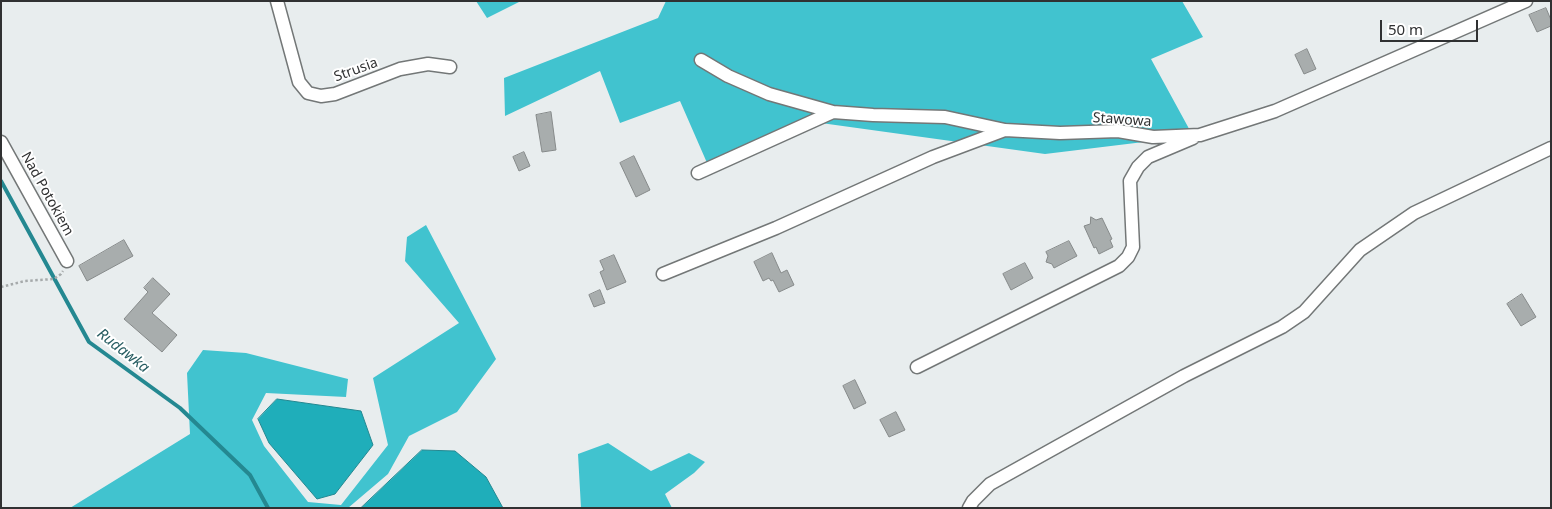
<!DOCTYPE html>
<html>
<head>
<meta charset="utf-8">
<style>
	body { margin:0 }
	#map { position:relative; width:1552px; height:509px; overflow:hidden; background:#e8edee; font-family:"Noto Sans",sans-serif }
	canvas { display:block }
	.frame { position:absolute; inset:0; border:2px solid #303132; pointer-events:none }
	.scale { position:absolute; left:1380px; top:20px; width:98px; height:22px; box-sizing:border-box; border:2px solid #303132; border-top:0; padding-left:6px; font-size:15px; line-height:18px; white-space:nowrap; color:#303132; -webkit-text-stroke:4px #fff; paint-order:stroke }
</style>
</head>
<body>
<div id="map">
<canvas width="1552" height="509"></canvas>
<div class="frame"></div>
<div class="scale">50 m</div>
</div>
<script>
const ctx = document.querySelector('canvas').getContext('2d');
ctx.lineJoin = 'round';
function fill(path, color) { ctx.fillStyle = color; ctx.fill(path, 'evenodd'); }
function stroke(path, color, width, dash) { ctx.strokeStyle = color; ctx.lineWidth = width; ctx.lineCap = dash ? 'butt' : 'round'; ctx.setLineDash(dash || []); ctx.stroke(path); }
function drawText(font, color, halo, rows, align = 'center') {
  ctx.font = font + ' "Noto Sans",sans-serif'; ctx.lineWidth = 4; ctx.setLineDash([]); ctx.textBaseline = 'middle'; ctx.strokeStyle = halo; ctx.fillStyle = color; for (const [text, x, y, turn = 0] of rows) {
    ctx.save(); ctx.translate(x, y); ctx.rotate((+turn || 0) * Math.PI / 180); ctx.textAlign = isNaN(turn) ? turn : align; if (halo) ctx.strokeText(text, 0, 0); ctx.fillText(text, 0, 0); ctx.restore();
  }
}
fill(new Path2D(`
	M476,1h45l-34,17z
	M666,1h516l21,36 -52,22 42,77 -148,18 -224,-31 -110,49 -31,-71 -60,22 -20,-52 -95,45 -1,-38 154,-60z
	M426,225l70,134 -39,53 -48,24 -21,38 -40,34h-278l120,-74 -3,-61 16,-23 43,3 102,26 -2,18 -80,-4 -14,27 12,26 44,56 33,3 47,-60 -15,-67 86,-55 -54,-62 2,-24z
	M608,443l43,28 38,-18 16,9 -11,11 -29,21 7,14h-91l-3,-54z`), '#41c3cf');
const water = new Path2D(`
	M277,399l84,12 12,34 -38,49 -18,5 -48,-56 -11,-24z
	M422,450l33,1 31,26 17,31h-142z`);
fill(water, '#1faeba');
stroke(water, '#248891', 1);
stroke(new Path2D(`
	M1,181l88,161 91,66 70,67 18,33`), '#248891', 4);
const building = new Path2D(`
	M1546,8l5,12v6l-14,6 -8,-17z
	M1307,49l9,20 -12,5 -9,-19z
	M551,112l5,38 -14,2 -6,-37z
	M524,152l6,14 -11,5 -6,-14z
	M634,156l16,34 -14,7 -16,-34z
	M1091,217l5,3 6,-2 10,21 -2,1 3,7 -14,7 -3,-7 -2,1 -10,-22 6,-2z
	M124,240l9,16 -46,25 -8,-15z
	M1069,241l8,15 -23,12 -2,-4 -6,-2 2,-6 -2,-4z
	M772,253l9,20 6,-3 7,15 -15,7 -6,-12 -2,1 -2,-3 -6,3 -9,-19z
	M614,255l12,27 -19,8 -7,-18 4,-2 -4,-9z
	M1025,263l8,15 -22,12 -8,-16z
	M153,278l17,16 -18,19 25,22 -15,17 -38,-33 24,-27 -4,-4z
	M600,290l5,13 -11,4 -5,-12z
	M1522,294l14,23 -15,9 -14,-22z
	M855,380l11,23 -12,6 -11,-23z
	M896,412l9,18 -16,7 -9,-17z`);
fill(building, '#a8adad');
stroke(building, '#868a8a', 1);
const minor = new Path2D(`
	M277,1l22,81 9,11 13,3 14,-2 65,-25 28,-5 22,3
	M701,60l27,16 41,18 64,18 40,3 72,2 60,13 55,3 58,-2 35,6 47,-2 75,-24 251,-110
	M1,142l66,119
	M698,173l135,-61
	M663,274l113,-46 157,-71 72,-27
	M917,367l202,-101 9,-9 5,-10 -3,-66 8,-14 10,-10 45,-19
	M969,508l4,-7 17,-17 194,-108 98,-49 22,-15 56,-62 54,-37 137,-65`);
stroke(minor, '#737777', 15);
stroke(new Path2D(`
	M1,287l24,-6 29,-2 7,-5 2,-3`), '#a6aaab', 2.5, [2.5, 2.5]);
stroke(minor, '#fff', 12);
drawText('14px', '#303132', '#fff', [
	["Strusia",356,70,-20],
	["Stawowa",1122,120,4],
	["Nad Potokiem",47,194,61]
]);
drawText('italic 15px', '#285d62', '#fff', [
	["Rudawka",123,351,38]
]);
</script>
</body>
</html>
